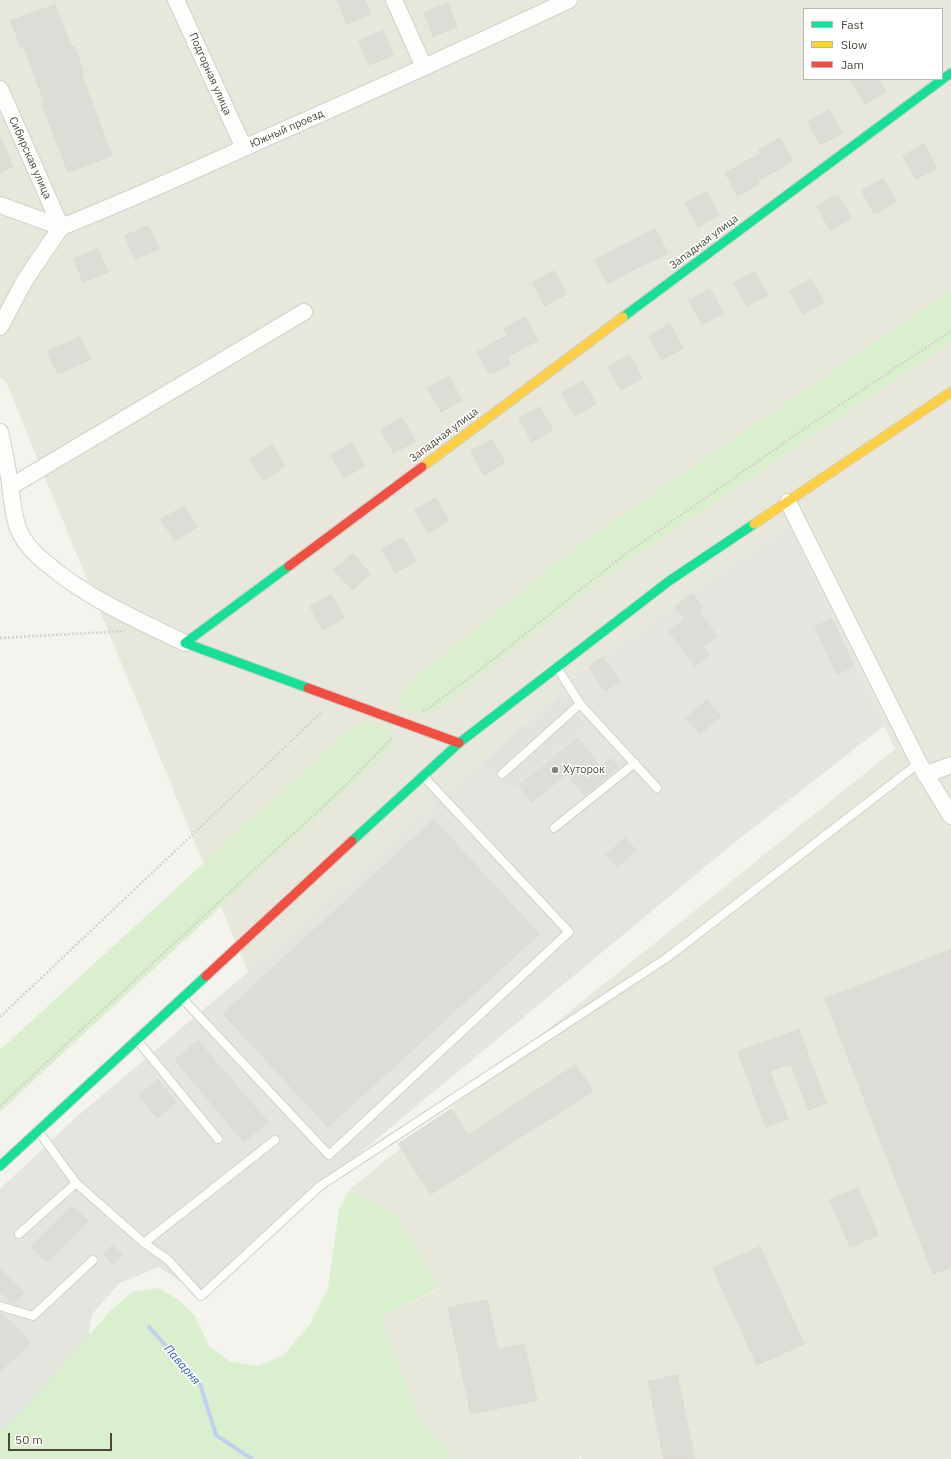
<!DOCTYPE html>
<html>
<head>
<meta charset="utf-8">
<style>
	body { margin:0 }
	#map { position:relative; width:951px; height:1459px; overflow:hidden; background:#f4f3ee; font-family:"IBM Plex Sans",sans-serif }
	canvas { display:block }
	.legend { position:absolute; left:803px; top:8px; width:140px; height:72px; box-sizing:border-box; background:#fff; border:1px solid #b7b6b0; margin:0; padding:5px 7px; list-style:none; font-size:12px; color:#4b4839 }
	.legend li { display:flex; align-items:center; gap:8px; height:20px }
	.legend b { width:20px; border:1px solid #b7b6b0 }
	.scale { position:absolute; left:8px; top:1433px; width:104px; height:18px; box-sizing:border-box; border:2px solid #4b4839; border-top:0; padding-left:5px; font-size:12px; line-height:14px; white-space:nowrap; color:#4b4839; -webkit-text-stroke:3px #fff; paint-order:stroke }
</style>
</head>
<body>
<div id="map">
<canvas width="951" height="1459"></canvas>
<ul class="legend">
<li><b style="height:5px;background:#16e098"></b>Fast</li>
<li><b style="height:5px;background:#ffcf43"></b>Slow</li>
<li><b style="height:5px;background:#f24e42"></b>Jam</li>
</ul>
<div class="scale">50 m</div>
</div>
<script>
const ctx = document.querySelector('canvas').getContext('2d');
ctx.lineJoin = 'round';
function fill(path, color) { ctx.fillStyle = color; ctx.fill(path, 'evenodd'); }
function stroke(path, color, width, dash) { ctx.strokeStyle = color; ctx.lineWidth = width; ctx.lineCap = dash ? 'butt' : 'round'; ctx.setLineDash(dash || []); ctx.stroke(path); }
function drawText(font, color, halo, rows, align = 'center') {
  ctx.font = font + ' "IBM Plex Sans",sans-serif'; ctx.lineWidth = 3; ctx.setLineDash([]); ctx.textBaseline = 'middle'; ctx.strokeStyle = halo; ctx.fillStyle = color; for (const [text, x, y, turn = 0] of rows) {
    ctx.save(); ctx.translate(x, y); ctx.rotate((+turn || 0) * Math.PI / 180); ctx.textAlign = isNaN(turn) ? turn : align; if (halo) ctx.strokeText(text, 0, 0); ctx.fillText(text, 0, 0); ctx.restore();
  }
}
fill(new Path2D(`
	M0,0h951v1459h-369l-2,-3 -1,3h-124l-35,-39 -40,-103 60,-28 -45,-75 -46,-24 546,-441 -105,-223 -98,68 -17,13 -96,67 -331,298 -242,-590 -6,-4zM804,9h138v70h-138z`), '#e7e7dc');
fill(new Path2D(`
	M790,526l94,200 -150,117 -414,343 -119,110 -42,-29 -39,16 -28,31 -17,111 -75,34v-270l74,-70 174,-147 331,-298 96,-67 17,-13z`), '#e6e4de');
fill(new Path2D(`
	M951,290v52l-342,232 -172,136c-22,8 -49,0 -29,-26l175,-142z
	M370,722c19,5 26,10 18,29l-388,361v-62l351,-322 11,-5z
	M349,1190l46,24 45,74 -60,29 40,103 35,39h-455v-28l37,-37 74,-84 21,-18 27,-4 21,13 15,15 14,30 20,15 29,5 26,-11 26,-31 18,-36 11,-78z`), '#daefce');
fill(new Path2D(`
	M560,697l25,28 -77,67 -24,-28z`), '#e3e2de');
stroke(new Path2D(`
	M149,1327l51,57 16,51 36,24`), '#bfd1f2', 4);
const building = new Path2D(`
	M337,0h28l6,14 -24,10z
	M448,3l9,24 -24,9 -9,-23z
	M55,5l16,42 3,-1 10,27 -3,1 31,82 -44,16 -27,-70 3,-1 -20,-54 -3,1 -10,-27z
	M383,31l10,24 -24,10 -10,-24z
	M851,79h28l7,13 -21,12z
	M829,110l13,23 -22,12 -12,-23z
	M0,137l13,30 -13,5z
	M780,138l13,23 -36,20 2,3 -21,12 -13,-23 36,-20 -2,-3z
	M924,144l13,24 -21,11 -13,-23z
	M883,179l13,23 -22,12 -12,-23z
	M707,192l12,23 -21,12 -13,-24z
	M838,195l13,23 -21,12 -13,-24z
	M149,226l10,23 -24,10 -10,-23z
	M655,229l13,24 -21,11 -1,-1 -38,21 -13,-24z
	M98,249l10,23 -25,10 -9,-23z
	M554,271l13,23 -22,12 -13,-23z
	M755,272l13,23 -21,11 -13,-23z
	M811,279l13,23 -21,12 -13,-23z
	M710,289l13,24 -21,12 -13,-24z
	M525,317l13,23 -31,17 4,7 -21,11 -13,-23 31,-17 -4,-6z
	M670,324l13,24 -21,12 -13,-24z
	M80,337l11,22 -33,15 -11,-22z
	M630,355l12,23 -21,12 -13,-23z
	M449,377l13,23 -21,12 -13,-24z
	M583,381l13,23 -21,12 -13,-23z
	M540,407l13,23 -21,12 -13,-24z
	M402,418l13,23 -21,12 -13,-23z
	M492,440l13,23 -21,12 -13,-24z
	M352,443l13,23 -21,12 -13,-23z
	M272,445l13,21 -22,15 -13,-22z
	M436,498l13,23 -21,12 -13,-23z
	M184,506l13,21 -22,14 -14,-21z
	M403,538l13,23 -21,12 -13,-24z
	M353,554l17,20 -18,16 -18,-20z
	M692,594l11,13 -4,4 18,25 -14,10 6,9 -14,11 -26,-35 16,-12 -10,-12z
	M331,595l13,23 -21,12 -13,-23z
	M832,619l22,47 -17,8 -22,-47z
	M603,657l17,24 -15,10 -16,-24z
	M707,700l14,16 -21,18 -14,-15z
	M578,738l22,29 11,-9 7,9 -34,28 -17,-21 -35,28 -13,-16z
	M434,820l105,114 -211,193 -105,-113z
	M625,838l11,12 -19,17 -11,-12z
	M951,950v317l-18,7 -108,-275z
	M799,1030l27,73 -18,7 -17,-46 -21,7 18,48 -22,8 -28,-75z
	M198,1041l70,81 -24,20 -69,-82z
	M576,1065l17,26 -162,103 -33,-50 53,-35 17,26z
	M158,1080l18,22 -19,16 -18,-23z
	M858,1188l20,47 -28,12 -20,-47z
	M72,1206l16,15 -41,41 -16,-15z
	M113,1245l9,10 -9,9 -9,-10z
	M760,1247l44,97 -47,21 -44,-97z
	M0,1269l24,24 -11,11 -13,-12z
	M487,1300l11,50 26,-6 13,56 -66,14 -23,-106z
	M0,1312l31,30 -31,30z
	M677,1375l18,84h-31l-16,-77z`);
fill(building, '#dedcd6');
stroke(building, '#dcdbd3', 1);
const lane = new Path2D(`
	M580,704l77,84
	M502,774l78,-70 -22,-35
	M554,828l81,-65
	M182,998l147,157 240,-223 -145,-155
	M137,1040l81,99
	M39,1132l37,51 68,60 23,16 34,37 119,-110 348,-229 251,-194
	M19,1234l57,-51
	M144,1243l131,-103
	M0,1306l33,10 60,-56`);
const street = new Path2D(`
	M176,0l68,148
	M394,0l30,67
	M0,89l61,138 -36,53 -25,47
	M0,205l61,22c69,-27 137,-58 205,-89 102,-45 203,-91 303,-138
	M0,432c4,17 7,34 10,51 2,16 3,35 10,50 6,12 16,22 26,30 41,35 91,57 139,80
	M10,487l294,-175
	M788,502l131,261 32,53
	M925,775l26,-10`);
const fast = new Path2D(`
	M623,317l328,-244
	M289,566l-104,77 123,45
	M352,841l107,-98 210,-162 85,-57
	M0,1166l206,-190`);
const slow = new Path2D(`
	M422,467l201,-150
	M754,524l197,-132`);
const jam = new Path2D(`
	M289,566l133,-99
	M308,688l151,55
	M206,976l146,-135`);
stroke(lane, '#d2d1cb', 10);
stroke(street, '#d2d1cb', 18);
stroke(fast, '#d1d1c4', 11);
stroke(slow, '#d1d1c4', 11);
stroke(jam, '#d1d1c4', 11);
stroke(new Path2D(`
	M0,638l125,-7
	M423,712l53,-39 148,-118 190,-133 137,-91
	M0,1017l323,-306
	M0,1106l155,-145 188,-173 50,-51`), '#d4d3cc', 2.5, [2, 2]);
stroke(lane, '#fdfdfc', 8);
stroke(street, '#fdfdfc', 16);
stroke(fast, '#16e098', 9);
stroke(slow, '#ffcf43', 9);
stroke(jam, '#f24e42', 9);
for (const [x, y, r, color] of [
	[555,770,4,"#868478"]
]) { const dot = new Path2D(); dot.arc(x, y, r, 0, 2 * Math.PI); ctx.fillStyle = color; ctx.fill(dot); stroke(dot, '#fff', 1.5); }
drawText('11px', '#4b4839', '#fff', [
	["Подгорная улица",210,74,66],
	["Южный проезд",287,129,-24],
	["Сибирская улица",30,158,66],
	["Западная улица",704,242,-37],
	["Западная улица",444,435,-37]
]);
drawText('11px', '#4b4839', '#fff', [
	["Хуторок",563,770]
], 'left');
drawText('italic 12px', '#2d5dbc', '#fff', [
	["Паварня",182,1365,49]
]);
</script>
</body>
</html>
